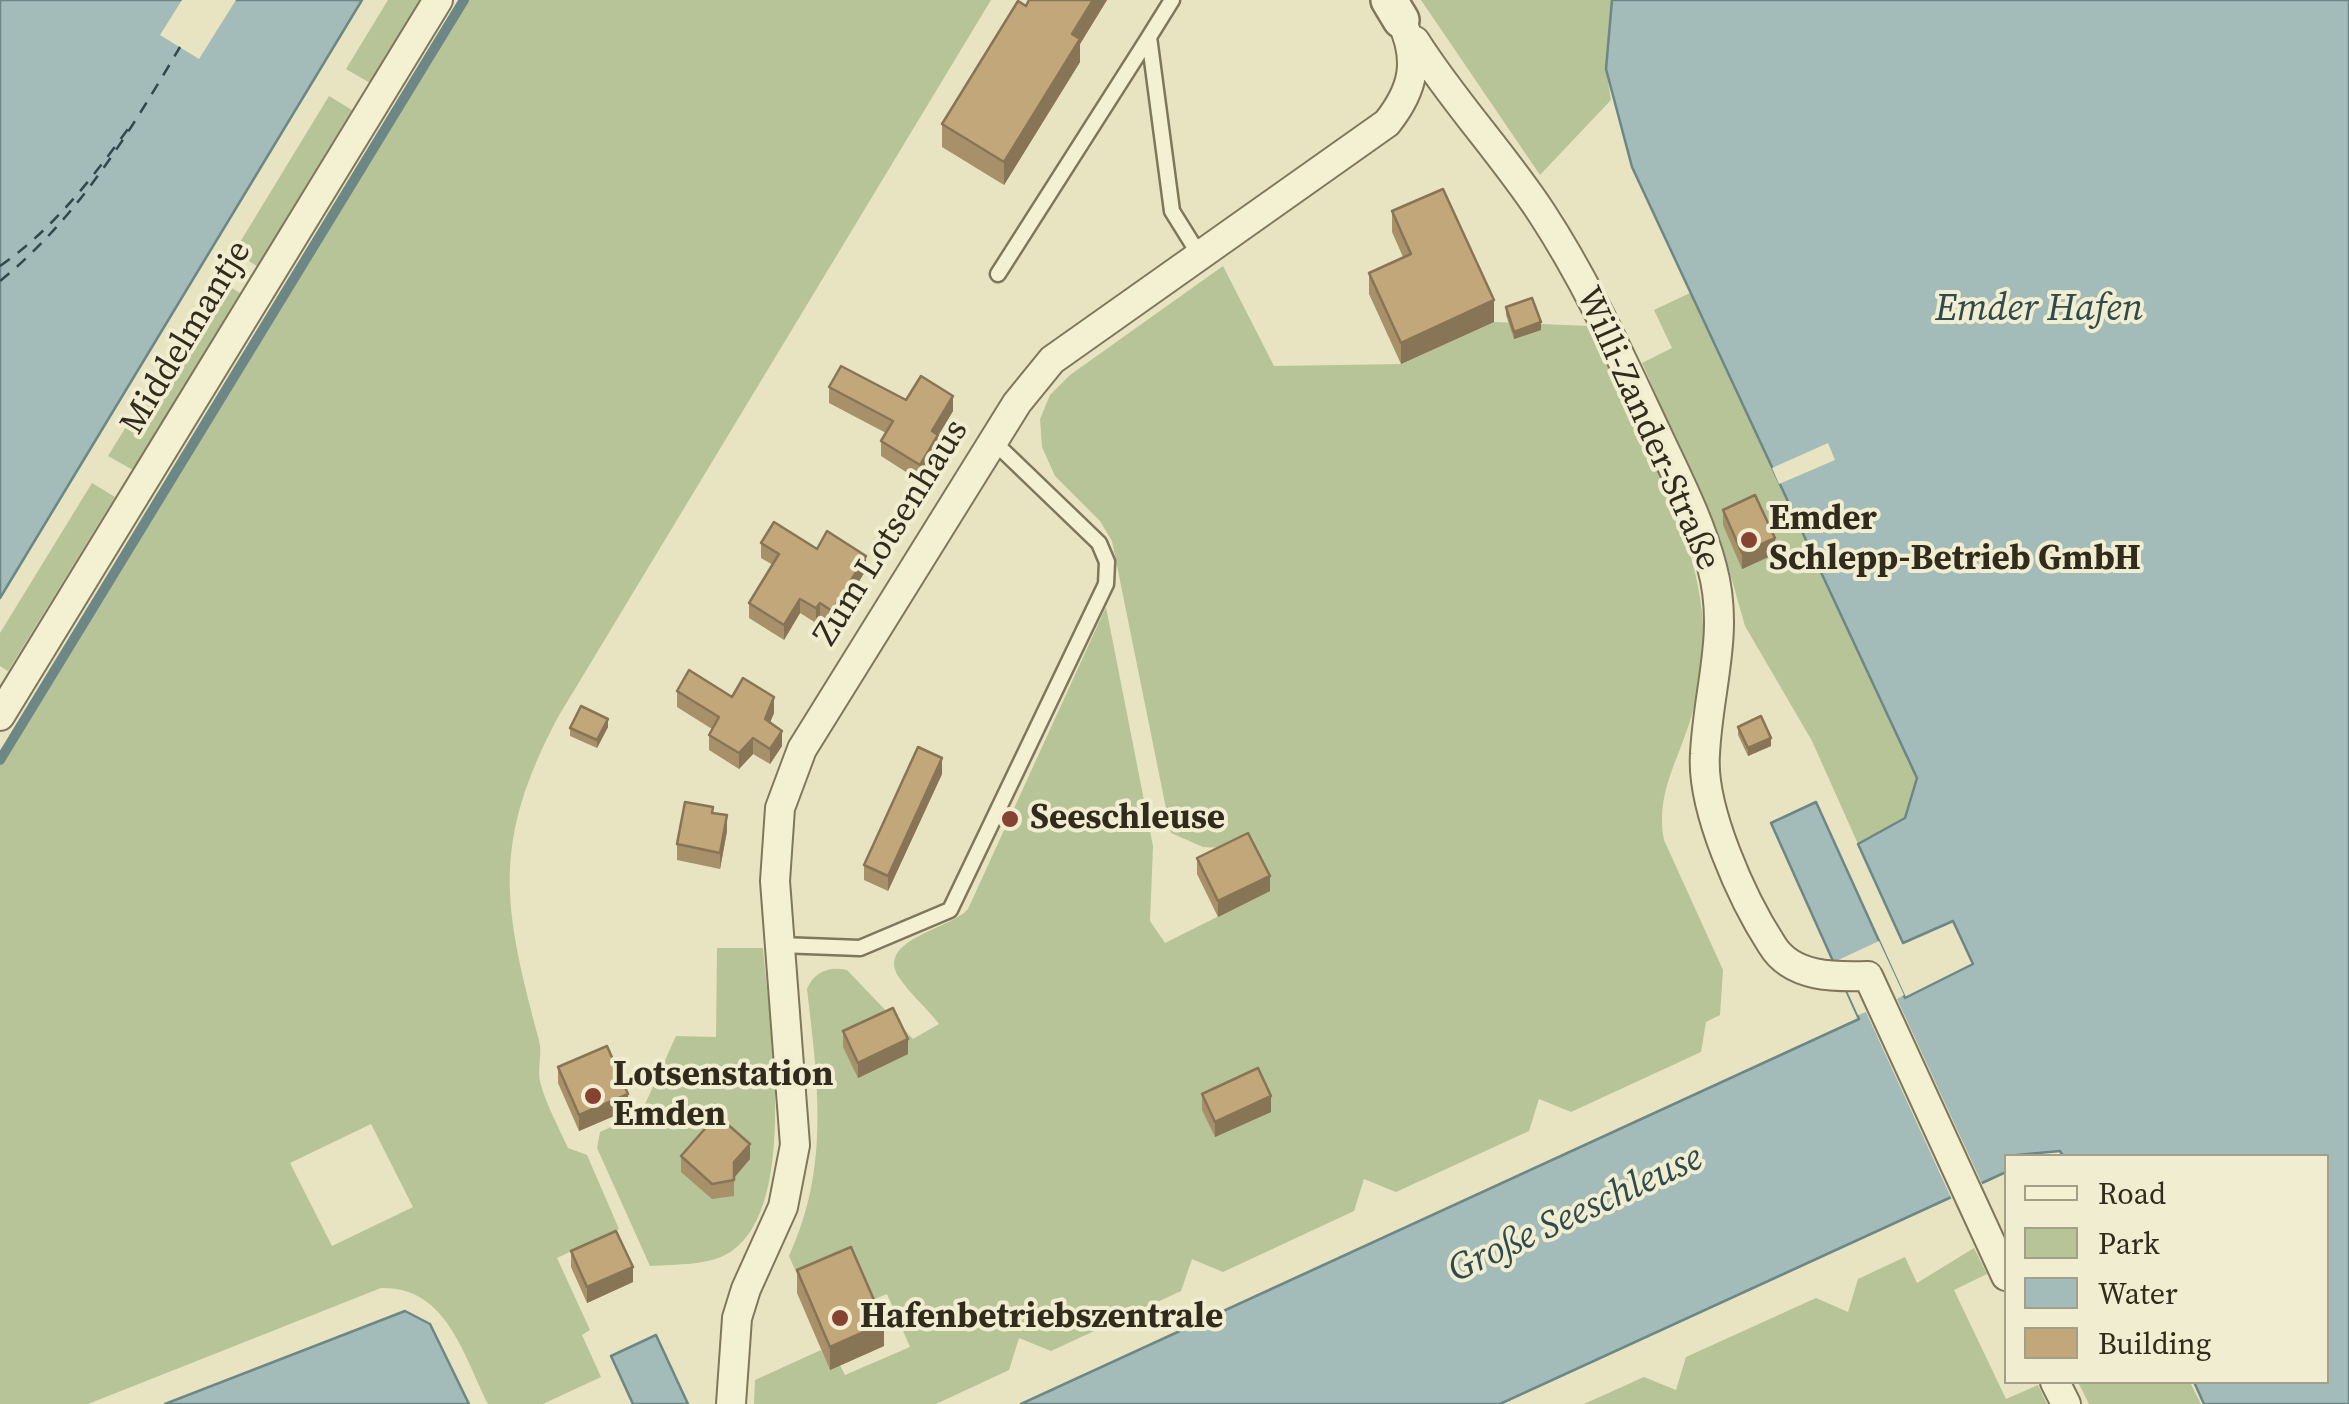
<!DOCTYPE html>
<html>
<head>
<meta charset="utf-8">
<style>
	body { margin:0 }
	#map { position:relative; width:2349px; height:1404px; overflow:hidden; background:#e8e4c1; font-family:"Source Serif 4",serif }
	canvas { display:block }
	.legend { position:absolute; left:2004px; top:1154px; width:325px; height:230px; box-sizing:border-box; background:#f0edd0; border:2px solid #a49f88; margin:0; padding:12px 18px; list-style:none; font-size:30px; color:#312b1d }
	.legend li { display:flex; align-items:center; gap:20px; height:50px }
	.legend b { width:50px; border:2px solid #a49f88 }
</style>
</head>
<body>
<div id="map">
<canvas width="2349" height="1404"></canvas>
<ul class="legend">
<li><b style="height:12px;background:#f4f1d3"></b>Road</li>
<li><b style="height:28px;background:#b6c497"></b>Park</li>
<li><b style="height:28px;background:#a3bbb9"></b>Water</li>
<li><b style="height:28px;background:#c2a77b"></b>Building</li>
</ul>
</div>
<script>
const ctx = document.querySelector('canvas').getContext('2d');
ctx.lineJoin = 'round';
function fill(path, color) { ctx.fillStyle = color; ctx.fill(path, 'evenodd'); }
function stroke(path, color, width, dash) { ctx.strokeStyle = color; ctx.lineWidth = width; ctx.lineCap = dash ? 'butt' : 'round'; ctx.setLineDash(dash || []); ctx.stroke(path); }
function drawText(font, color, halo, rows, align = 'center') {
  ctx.font = font + ' "Source Serif 4",serif'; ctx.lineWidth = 8; ctx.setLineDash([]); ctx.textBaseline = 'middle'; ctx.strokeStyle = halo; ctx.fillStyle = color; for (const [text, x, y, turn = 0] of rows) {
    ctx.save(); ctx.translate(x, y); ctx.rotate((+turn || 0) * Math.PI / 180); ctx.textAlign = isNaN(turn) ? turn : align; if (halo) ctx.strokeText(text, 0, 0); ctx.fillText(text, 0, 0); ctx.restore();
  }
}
fill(new Path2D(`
	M388,0h32l-50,83 -24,-14z
	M460,0h531l-433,717c-67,127 -55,188 -19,323 4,14 -3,31 2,45 6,21 18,43 27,63l19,7 32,74 -62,29 33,72 -8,5 19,42 -58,27h-55c-25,-50 -42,-118 -107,-116l-293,116h-88v-651zM371,1124l42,83 -81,39 -42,-83z
	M1421,0h191l-6,68 5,32 -71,75z
	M329,96l23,14 -95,156 -23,-14z
	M1223,266l51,100 127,-2 93,-42 95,4c46,93 127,233 113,337 -3,22 -7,45 -15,67 -13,38 -31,68 -23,110l59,130 -3,45 -14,7 -5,30 -130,60 -32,-13 -10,32 -133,61 -32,-13 -10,32 -131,61 -31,-13 -11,32 -130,60 -32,-13 -10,32 -73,34h-182l1,-24 66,-30 9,19 10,-4 5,10 65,-28 -23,-53 -22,9 -61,-13 -15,-34c41,-88 29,-173 18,-267 7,-17 22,-23 40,-19l66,69 26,-15c-12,-16 -30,-31 -41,-48 -21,-37 53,-47 70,-67l138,-302 47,239 -3,75 15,22 104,-52 -21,-42 -45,-2 -32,-14 -59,-292 -12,-20 -45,-45 -13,-29 -2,-28 10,-24 20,-20z
	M217,279l23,14 -107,177 -25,-14z
	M1690,293l227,485 -12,40 -47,26 -46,-103 -67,-115 -25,-88 -78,-175 30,-15 -18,-38z
	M92,483l23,14 -107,174 -8,-5v-33z
	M717,948h46c6,73 37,255 -31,303 -21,15 -57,13 -82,15l-53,-118 3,-16 41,-19 35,-77 40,1z
	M1974,1248l13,26 -33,16 52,109 32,-14 9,19h-463l60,-27 32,13 10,-33 130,-59 32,14 10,-33 47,-22 12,26z
	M2078,1382h112l11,22h-112z`), '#b6c497');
const water = new Path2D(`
	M0,0h362l-362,598z
	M1612,0h737v1404h-145l-10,-22h132v-226h-263l-3,-5 -54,5v16l-506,232h-479l838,-385 -88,-196 45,-21 89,196 68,-34 -20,-43 -50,22 -45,-99 47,-26 12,-40 -285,-611 -26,-98z
	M405,1311l25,13 39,80h-304z
	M656,1335l32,69h-55l-22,-48z`);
fill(water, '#a3bbb9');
stroke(water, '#6c8786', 2.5);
fill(new Path2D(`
	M182,0h54l-37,59 -39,-24z
	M1828,443l7,17 -56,24 -7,-16z
	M1879,941l25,54 -7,4 87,189 -31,14 -87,-190 -8,3 -24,-53z`), '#e8e4c1');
stroke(new Path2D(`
	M0,760l464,-760`), '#6c8786', 10);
stroke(new Path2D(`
	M0,266c52,-36 91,-86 128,-137
	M0,281c78,-63 129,-148 180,-234`), '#2e4a4f', 2.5, [12, 10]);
const service = new Path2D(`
	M1172,0l-23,37 23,174 28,45
	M998,274l151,-237
	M780,945l80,3 90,-38 156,-326 1,-22 -8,-19 -106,-102`);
const minor = new Path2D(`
	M1415,41c38,60 87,112 126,171 46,70 80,146 116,222 20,43 43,87 55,133 18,65 -4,122 -7,187 -4,54 37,145 67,191 20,33 63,32 96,31l138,300
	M0,716l438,-716
	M2055,1382l11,22
	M731,1404l6,-86 9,-29 37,-82 12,-62 -20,-264 5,-73 22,-59 215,-346 35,-43 335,-237c27,-34 33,-63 14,-103`);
const tertiary = new Path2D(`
	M1389,0l12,20`);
stroke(service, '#7f765b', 19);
stroke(minor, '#7f765b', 32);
stroke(tertiary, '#7f765b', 40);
stroke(service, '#f4f1d3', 14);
stroke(minor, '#f4f1d3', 28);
stroke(tertiary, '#f4f1d3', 35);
fill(new Path2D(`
	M1029,0h78l-27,44v18l-76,123 -62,-38v-23z
	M1392,211l102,111 -93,42 -32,-70v-21l34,-16 -11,-25z
	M1506,307l35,23 -27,9 -8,-24z
	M829,387l77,13 47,11 -15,25v15l-18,30 -39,-25v-15l5,-8 -57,-30z
	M1723,510l52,44 -33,15 -19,-44z
	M761,543l56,6 49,21 -34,55 -12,-7 -4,5 -16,-10 -16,27 -35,-22v-15l24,-38 -12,-7z
	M677,691l97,22 -4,9 12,24 -12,18 -17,-10 -14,15 -30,-19v-15l3,-6 -35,-22z
	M608,727l-11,21 -27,-12v-8z
	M1738,727l33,19 -23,10 -10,-21z
	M942,774l-54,117 -24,-11v-15z
	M713,813l14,18 -7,38 -43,-9v-16z
	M1197,858l73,33 -52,26 -21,-43z
	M843,1031l65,23 -50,24 -15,-31z
	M558,1067l70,43 -49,21 -21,-48z
	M1202,1094l69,18 -56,25 -13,-27z
	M681,1156l69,3 -16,18v19l-22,3 -31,-27z
	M571,1251l62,31 -46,21 -16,-36z
	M797,1270l87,76 -54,24 -33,-77z`), '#a7906a');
fill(new Path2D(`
	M1093,0h14l-27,44v18l-76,123v-23l68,-128z
	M1494,300v22l-93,42v-21z
	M1541,322v8l-27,9v-7z
	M953,396v15l-15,25v15l-18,30v-16l12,-34z
	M1775,538v16l-33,15v-16z
	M866,556v14l-34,55v-14z
	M800,599v14l-16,27v-15z
	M820,603v15l-4,5v-15z
	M774,697v16l-9,22v-16z
	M608,719v8l-11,21v-8z
	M782,731v15l-12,18v-15z
	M753,738v16l-14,15v-16z
	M1771,738v8l-23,10v-8z
	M942,758v16l-54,117v-15z
	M727,815v16l-7,38v-16z
	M1270,876v15l-52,26v-16z
	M908,1039v15l-50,24v-15z
	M628,1094v16l-49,21v-16z
	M1271,1096v16l-56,25v-15z
	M750,1144v15l-16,19v-16z
	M633,1267v15l-46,21v-16z
	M884,1323v23l-54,24v-23z`), '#887556');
const building = new Path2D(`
	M1029,0h64l-21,34 8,5 -76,123 -62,-38 76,-123 8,5z
	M1443,189l51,111 -93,43 -32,-70 42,-19 -19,-43z
	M1532,298l9,24 -27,10 -8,-25z
	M841,366l65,34 15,-24 32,20 -21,35 6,4 -18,30 -39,-24 12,-20 -64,-34z
	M1755,495l20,43 -33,15 -19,-43z
	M774,522l43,27 10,-18 39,25 -34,55 -12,-8 -4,5 -16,-9 -16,26 -35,-22 30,-49 -18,-11z
	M689,670l43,27 11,-19 31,19 -9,22 17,12 -12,18 -17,-11 -14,15 -30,-18 10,-18 -42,-26z
	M581,706l27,13 -11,21 -27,-12z
	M1761,716l10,22 -23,10 -10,-21z
	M918,747l24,11 -54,118 -24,-11z
	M685,802l28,5 -1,6 15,2 -7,38 -43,-9z
	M1248,833l22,43 -52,25 -21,-43z
	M893,1008l15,31 -50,24 -15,-32z
	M607,1046l21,48 -49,21 -21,-48z
	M1258,1068l13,28 -56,26 -13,-28z
	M717,1115l33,29 -16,18v18l-22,4 -31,-28z
	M616,1231l17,36 -46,20 -16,-36z
	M851,1247l33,76 -54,24 -33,-77z`);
fill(building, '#c2a77b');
stroke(building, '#887556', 2.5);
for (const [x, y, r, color] of [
	[1749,540,10,"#874332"],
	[1010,819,10,"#874332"],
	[593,1096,10,"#874332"],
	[840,1318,10,"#874332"]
]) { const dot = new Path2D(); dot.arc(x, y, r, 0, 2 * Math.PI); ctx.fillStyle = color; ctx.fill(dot); stroke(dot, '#f0edd0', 4); }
drawText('35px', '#312b1d', '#f0edd0', [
	["Middelmantje",187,338,-59],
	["Willi-Zander-Straße",1647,429,66],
	["Zum Lotsenhaus",892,533,-58]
]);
drawText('bold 35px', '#312b1d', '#f0edd0', [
	["Emder",1769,520],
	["Schlepp-Betrieb GmbH",1769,560],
	["Seeschleuse",1030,819],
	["Lotsenstation",613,1076],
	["Emden",613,1116],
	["Hafenbetriebszentrale",860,1318]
], 'left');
drawText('italic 38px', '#2e4a4f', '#f0edd0', [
	["Emder Hafen",2039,310],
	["Große Seeschleuse",1576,1215,-25]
]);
</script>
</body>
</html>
